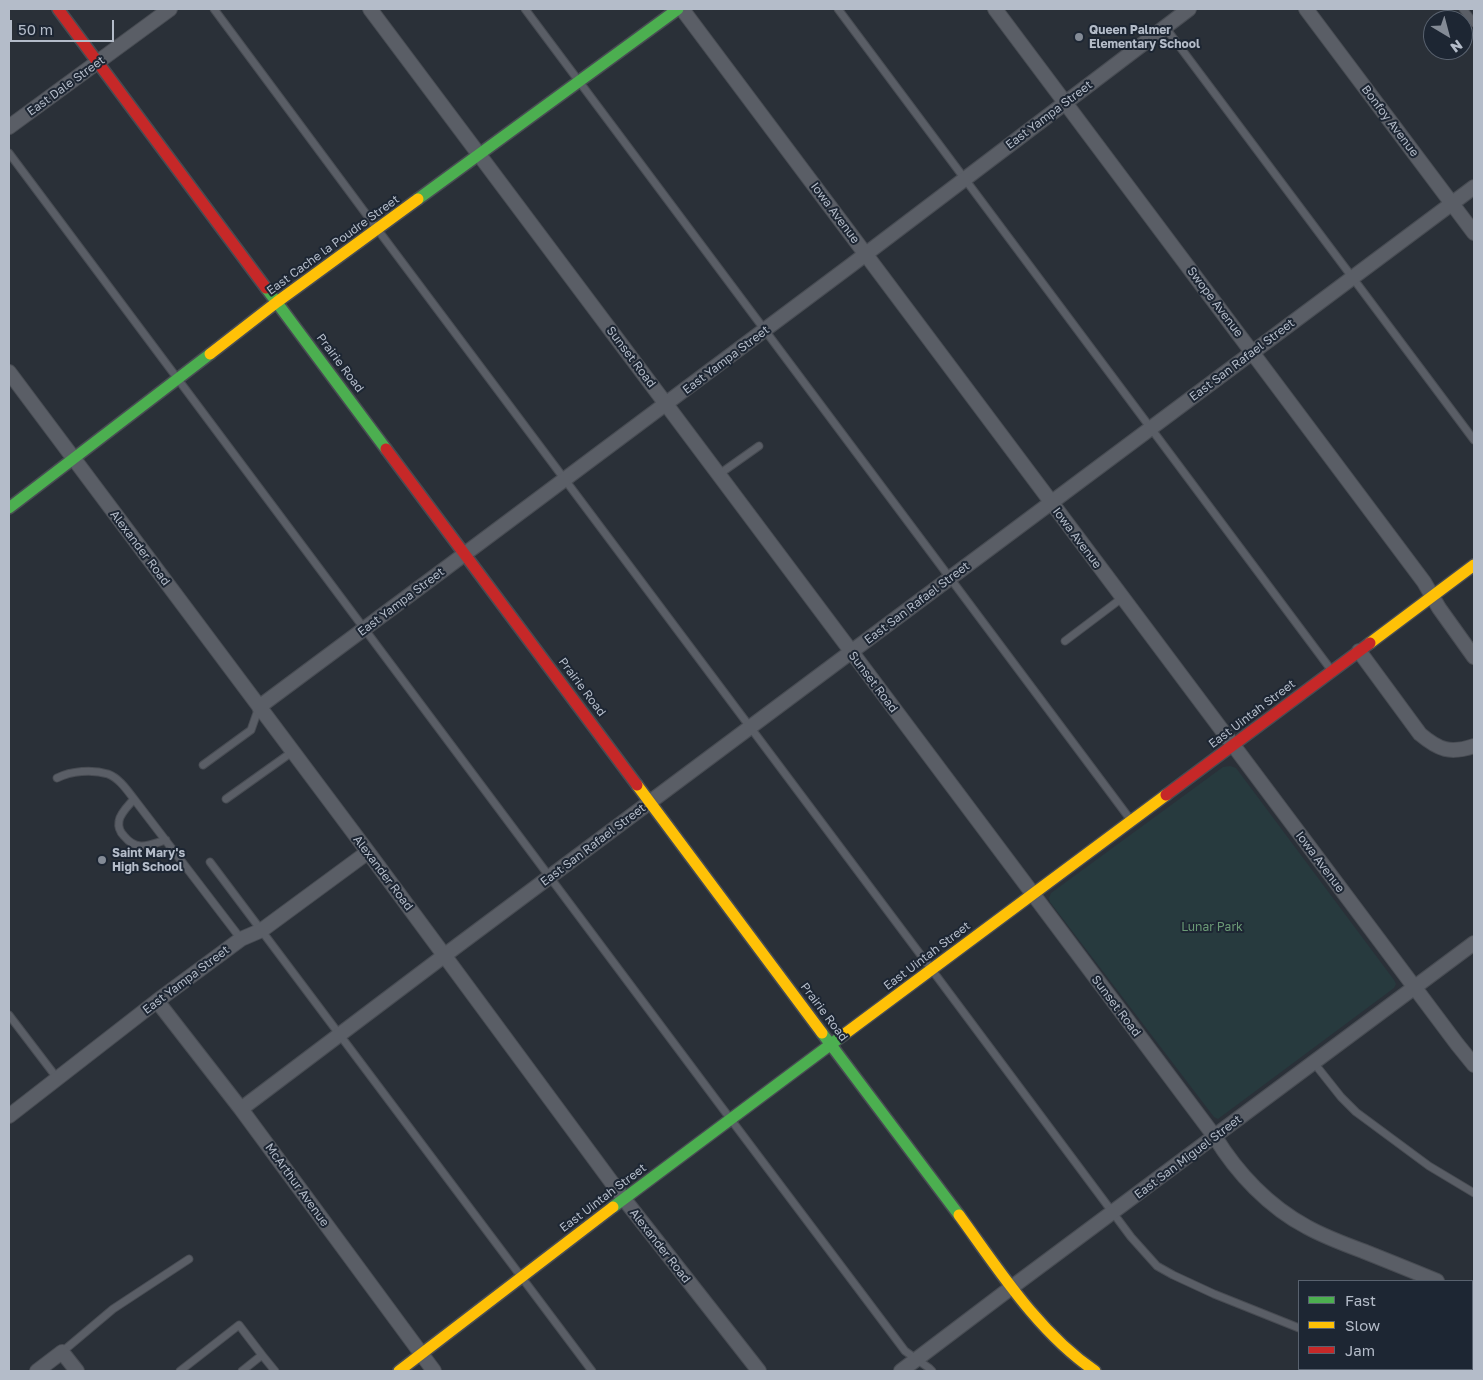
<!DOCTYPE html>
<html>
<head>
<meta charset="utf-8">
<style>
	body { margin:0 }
	#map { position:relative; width:1483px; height:1380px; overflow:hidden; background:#2a3038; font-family:"Golos Text",sans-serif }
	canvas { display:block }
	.frame { position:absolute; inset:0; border:10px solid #b4bcc9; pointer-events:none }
	.legend { position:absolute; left:1298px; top:1280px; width:175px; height:90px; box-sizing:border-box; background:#1d2633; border:1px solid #59626f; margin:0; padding:6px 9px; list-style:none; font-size:15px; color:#b4bcc9 }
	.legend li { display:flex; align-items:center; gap:10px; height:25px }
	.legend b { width:25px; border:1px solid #59626f }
	.north { position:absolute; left:1423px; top:10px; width:50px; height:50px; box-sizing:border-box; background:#1d2633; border:1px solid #59626f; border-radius:50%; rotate:143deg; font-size:14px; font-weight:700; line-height:20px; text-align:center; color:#b4bcc9 }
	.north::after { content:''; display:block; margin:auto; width:18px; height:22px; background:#848b96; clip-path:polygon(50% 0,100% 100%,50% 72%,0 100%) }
	.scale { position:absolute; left:10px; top:20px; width:104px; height:22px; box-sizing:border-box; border:2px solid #b4bcc9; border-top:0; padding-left:6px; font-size:15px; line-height:18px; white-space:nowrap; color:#b4bcc9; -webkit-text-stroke:4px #1d2633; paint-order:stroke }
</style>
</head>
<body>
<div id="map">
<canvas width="1483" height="1380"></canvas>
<div class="frame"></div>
<ul class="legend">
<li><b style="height:6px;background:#4caf50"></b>Fast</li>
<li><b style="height:6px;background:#ffc107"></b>Slow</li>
<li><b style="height:6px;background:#c62828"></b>Jam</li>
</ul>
<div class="north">N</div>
<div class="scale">50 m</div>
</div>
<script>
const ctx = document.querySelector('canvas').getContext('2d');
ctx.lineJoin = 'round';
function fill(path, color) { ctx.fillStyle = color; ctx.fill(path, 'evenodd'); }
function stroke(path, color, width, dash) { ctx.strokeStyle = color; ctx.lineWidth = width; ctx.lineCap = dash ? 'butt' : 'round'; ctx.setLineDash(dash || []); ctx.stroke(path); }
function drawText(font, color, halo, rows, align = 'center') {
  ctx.font = font + ' "Golos Text",sans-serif'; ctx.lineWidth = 4; ctx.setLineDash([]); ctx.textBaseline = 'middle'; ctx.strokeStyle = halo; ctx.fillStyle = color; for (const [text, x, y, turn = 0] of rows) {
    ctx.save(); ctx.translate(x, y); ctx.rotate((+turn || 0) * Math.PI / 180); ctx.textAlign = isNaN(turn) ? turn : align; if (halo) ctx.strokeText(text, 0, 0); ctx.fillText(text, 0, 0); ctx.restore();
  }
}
fill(new Path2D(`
	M1230,766l6,2 158,212 2,4 -2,4 -176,131 -4,-2 -164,-215 -1,-4 2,-5 172,-126z`), '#273a3e');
const lane = new Path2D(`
	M214,9l164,221 554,740 199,267 26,29 16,9 41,19 85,34
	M525,9l605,810
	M838,9l494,662
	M1463,9l11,14
	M1165,27l309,413
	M9,153l711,952 185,246 24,17 3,3
	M718,475l41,-29
	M1065,641l57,-43
	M203,765l48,-35 8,-23
	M57,778c14,-7 35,-9 51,-4 11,4 19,16 26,25l107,140
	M134,799c-5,6 -14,14 -15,22 -1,6 1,11 5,15 13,16 25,9 42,4
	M226,799l66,-47
	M210,862l382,509
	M9,1015l48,63
	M1314,1063l27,34 15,15 73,54 45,27
	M62,1352l51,-43 76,-50
	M1404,1369l6,2
	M180,1371l59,-46 23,30
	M242,1371l20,-16 13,16`);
const street = new Path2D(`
	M370,9l845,1128c22,36 54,70 92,90 18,10 37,17 56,24 25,10 50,20 74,30
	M682,9l775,1035 17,21
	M995,9l429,573 15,26 35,49
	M1306,9l168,224
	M9,127l161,-118
	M9,372l359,480 256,347 135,172
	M1359,651l61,83c19,16 30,20 54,12
	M259,707l191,-142 400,-299 339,-257
	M157,1001l84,108 193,262
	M241,1109l216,-163 1017,-759
	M9,1116l148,-115 84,-62 21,-9 106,-78
	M1472,1295l2,1
	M37,1371l25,-19 15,19
	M901,1371l111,-84 462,-344`);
const fast = new Path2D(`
	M418,199l260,-190
	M266,288l120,161
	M9,508l201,-154
	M822,1033l137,182
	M613,1207l229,-171`);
const slow = new Path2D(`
	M210,354l67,-52 141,-103
	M1370,643l104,-78
	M637,785l185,248
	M842,1036l324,-241
	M959,1215c40,55 79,117 136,156
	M399,1371l214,-164`);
const jam = new Path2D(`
	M58,9l208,279
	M386,449l251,336
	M1166,795l204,-152`);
stroke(lane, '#484c53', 9);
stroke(street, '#484c53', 16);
stroke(fast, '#484c53', 14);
stroke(slow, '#484c53', 14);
stroke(jam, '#484c53', 14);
stroke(lane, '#5a5e66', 7);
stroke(street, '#5a5e66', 14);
stroke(fast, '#4caf50', 11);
stroke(slow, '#ffc107', 11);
stroke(jam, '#c62828', 11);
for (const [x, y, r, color] of [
	[1079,37,5,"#848b96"],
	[102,860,5,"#848b96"]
]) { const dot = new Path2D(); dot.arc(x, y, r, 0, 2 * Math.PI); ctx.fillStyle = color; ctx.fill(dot); stroke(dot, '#1d2633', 2); }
drawText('bold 12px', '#b4bcc9', '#1d2633', [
	["Queen Palmer",1089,30],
	["Elementary School",1089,44],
	["Saint Mary's",112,853],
	["High School",112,867]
], 'left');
drawText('12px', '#b4bcc9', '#1d2633', [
	["East Dale Street",66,86,-36],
	["East Yampa Street",1049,115,-37],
	["Bonfoy Avenue",1390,121,53],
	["Iowa Avenue",835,213,53],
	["East Cache la Poudre Street",333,245,-36],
	["Swope Avenue",1215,302,53],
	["Sunset Road",631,357,53],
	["East Yampa Street",726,360,-37],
	["East San Rafael Street",1242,360,-37],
	["Prairie Road",340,363,53],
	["Iowa Avenue",1077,538,53],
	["Alexander Road",140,548,53],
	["East Yampa Street",401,602,-37],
	["East San Rafael Street",917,603,-37],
	["Sunset Road",873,682,53],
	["Prairie Road",582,687,53],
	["East Uintah Street",1252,714,-37],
	["East San Rafael Street",593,845,-37],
	["Iowa Avenue",1320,862,53],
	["Alexander Road",383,873,53],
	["East Uintah Street",927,956,-37],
	["East Yampa Street",186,980,-37],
	["Sunset Road",1116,1006,53],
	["Prairie Road",824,1012,53],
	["East San Miguel Street",1188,1157,-37],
	["McArthur Avenue",297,1185,54],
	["East Uintah Street",603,1198,-37],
	["Alexander Road",660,1246,52]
]);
drawText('12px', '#6b9a76', '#1d2633', [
	["Lunar Park",1212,927]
]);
</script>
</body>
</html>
